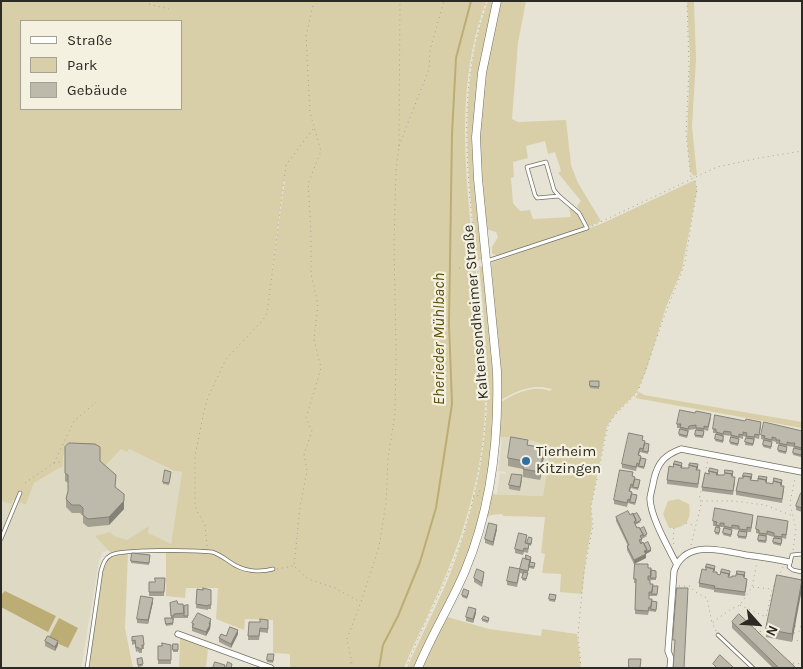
<!DOCTYPE html>
<html>
<head>
<meta charset="utf-8">
<style>
	body { margin:0 }
	#map { position:relative; width:803px; height:669px; overflow:hidden; background:#e7e3d4; font-family:Karla,sans-serif }
	canvas { display:block }
	.frame { position:absolute; inset:0; border:2px solid #2b2a24; pointer-events:none }
	.legend { position:absolute; left:20px; top:20px; width:162px; height:90px; box-sizing:border-box; background:#f4f1e1; border:1px solid #a4a195; margin:0; padding:6px 9px; list-style:none; font-size:15px; color:#2b2a24 }
	.legend li { display:flex; align-items:center; gap:10px; height:25px }
	.legend b { width:25px; border:1px solid #a4a195 }
	.north { position:absolute; left:733px; top:599px; width:50px; height:50px; -webkit-text-stroke:4px #f4f1e1; paint-order:stroke; rotate:116deg; font-size:14px; font-weight:700; line-height:20px; text-align:center; color:#2b2a24 }
	.north::after { content:''; display:block; margin:auto; width:18px; height:22px; background:#2b2a24; clip-path:polygon(50% 0,100% 100%,50% 72%,0 100%) }
</style>
</head>
<body>
<div id="map">
<canvas width="803" height="669"></canvas>
<div class="frame"></div>
<ul class="legend">
<li><b style="height:6px;background:#fff"></b>Straße</li>
<li><b style="height:14px;background:#d8cfa9"></b>Park</li>
<li><b style="height:14px;background:#bdbaab"></b>Gebäude</li>
</ul>
<div class="north">N</div>
</div>
<script>
const ctx = document.querySelector('canvas').getContext('2d');
ctx.lineJoin = 'round';
function fill(path, color) { ctx.fillStyle = color; ctx.fill(path, 'evenodd'); }
function stroke(path, color, width, dash) { ctx.strokeStyle = color; ctx.lineWidth = width; ctx.lineCap = dash ? 'butt' : 'round'; ctx.setLineDash(dash || []); ctx.stroke(path); }
function drawText(font, color, halo, rows, align = 'center') {
  ctx.font = font + ' Karla,sans-serif'; ctx.lineWidth = 4.5; ctx.setLineDash([]); ctx.textBaseline = 'middle'; ctx.strokeStyle = halo; ctx.fillStyle = color; for (const [text, x, y, turn = 0] of rows) {
    ctx.save(); ctx.translate(x, y); ctx.rotate((+turn || 0) * Math.PI / 180); ctx.textAlign = isNaN(turn) ? turn : align; if (halo) ctx.strokeText(text, 0, 0); ctx.fillText(text, 0, 0); ctx.restore();
  }
}
fill(new Path2D(`
	M498,437l25,1 28,9 -8,49 -46,-2 3,-21 6,1v-2l-8,-1 4,-30 -5,-1z
	M70,448l31,22 20,-22 8,1 44,22 9,1 -11,72 -60,5 -8,3 -4,9 -18,107h-80v-167l10,3 2,-4 13,5 8,-22 29,-17v-10z`), '#ded9c3');
fill(new Path2D(`
	M1,1h485c-48,131 2,271 -1,405 -1,57 -17,116 -39,169 -13,31 -29,61 -42,93h-114v-14l-17,-1v-33l-28,-1 -1,11 -28,-11 2,-31h-32l-1,10 -19,-2v-44h42c10,2 17,9 26,14 12,6 27,8 40,4l-14,1 -16,-3 -7,-2 -22,-14 -87,-1 -18,1 -15,-16 15,-4 4,4 13,4 22,-14 -1,7 23,11 11,-72 -8,-1 -45,-22 -2,3 -6,-3 -20,21 -31,-22 -7,8v10l-29,17 -8,22 -13,-5 -2,4 -10,-3zM21,21h160v88h-160zM284,179l1,1 -13,92v-1z
	M488,1h8l-18,93 5,164 -5,3c-6,-14 -4,-34 -6,-49 -7,-70 -9,-144 16,-211z
	M499,1h27l-8,42 -6,76 6,3 48,-2 5,45 7,18 23,38 -13,6 -11,-21 4,-5 -23,-28 3,-2 -6,-19 -7,2 -3,-13 -19,5 2,12 -15,4 1,15 -3,1 2,25 7,8 10,-1 3,9 38,-2 -2,-9 9,6 7,14 -88,28 -5,-3v-6l6,-10 -2,-5 -10,-3 -8,-72 5,-84z
	M687,1h7l2,59 -4,66 5,49 -3,1 -2,-2 -2,-4 -3,-31 3,-81z
	M695,180l2,10 -15,79 -16,38 -20,64 -9,21 -21,21 -9,13 -16,80 1,20 -6,32 -4,36 -22,-2 1,-18 -19,-1 3,-19 -4,-1 4,-36 -42,-1 -1,-2 -11,1 -8,5 6,-26 54,2 8,-49 -28,-9 -25,-1 1,-34c15,-9 34,-19 51,-12l2,-2c-20,-6 -36,2 -53,12l-8,-138 110,-39z
	M479,266l5,1 9,82 1,91 -12,71 -19,59 -46,98h-10c18,-41 41,-82 54,-125 17,-51 27,-106 26,-160 0,-39 -4,-78 -8,-117z
	M639,392l5,3 158,27v6l-167,-30z
	M678,499l11,5c3,16 -3,25 -20,24l-6,-14 5,-13z
	M128,553l-3,75 8,40h-45l14,-97c7,-16 10,-16 26,-18z
	M444,616l45,13 52,7 1,-7 35,5 4,34h-161z
	M180,638l28,11 -2,19h-27z`), '#d8cfa9');
fill(new Path2D(`
	M5,591l51,25 -8,16 -47,-25v-12z
	M59,618l19,10 -10,20 -20,-9z`), '#bbad74');
stroke(new Path2D(`
	M379,668l4,-23 15,-29 22,-54 16,-54 16,-104 -3,-80 3,-190 4,-76 15,-57`), '#bbad74', 2);
const service = new Path2D(`
	M487,261l100,-33 -8,-15 -20,-17 -5,-6 -8,-28 -19,5 8,28 2,3 22,-2
	M1,539l19,-46
	M802,554l-10,1 -3,12 4,3 9,2
	M718,635l35,33
	M87,668l14,-97c2,-7 4,-13 10,-16 12,-6 85,-5 101,-3 7,2 12,6 18,10 12,9 28,11 43,7`);
const minor = new Path2D(`
	M676,563c-8,-16 -26,-47 -26,-65 1,-6 3,-13 4,-19 4,-17 11,-24 27,-30l121,23
	M178,634l93,34
	M670,668l1,-9 -3,-8 6,-80c11,-32 47,-21 72,-16 15,2 29,4 43,7`);
const secondary = new Path2D(`
	M418,668c14,-34 33,-64 47,-97 26,-62 34,-133 32,-200l-19,-192 -2,-42 6,-64 15,-72`);
stroke(service, '#737062', 4.5);
stroke(minor, '#737062', 7);
stroke(secondary, '#737062', 9);
stroke(new Path2D(`
	M314,1l-8,35 4,77 11,38 -13,33 3,48v42l7,30 -4,35 7,29 -15,50 6,13 -8,23 3,17 -7,36 -6,59 14,13 27,9 25,14
	M687,1l2,66 -3,67 5,44
	M149,4l20,5
	M399,146l30,-77 1,-19 14,-49
	M592,226l125,-59 42,-9 43,-7
	M459,268l17,-4
	M54,463l20,-42 22,-19
	M25,483l29,-20 7,-1
	M473,497h4l4,-9
	M701,501l-2,-1 9,-40
	M686,523l9,3
	M674,528l-1,13 1,4
	M691,545l11,-44h32l31,4 28,11
	M207,546l-2,-21 -8,-14 -2,-8v-47l9,-45 4,-14 18,-38 37,-39 4,-7 19,-148 27,-36
	M793,550l3,-21 -6,-26 5,-25
	M277,569l16,-3
	M778,577l5,-10
	M679,586h11l5,6 12,6 5,25
	M753,587l18,2
	M740,605l26,12 6,-27 3,-8
	M795,626l7,1
	M755,629v-4l6,1 -1,8
	M716,631l-4,-8 19,-14 9,-4 12,-18 5,-25
	M794,633l8,-3
	M792,639l10,3
	M802,648v3
	M789,661l4,2 1,5
	M793,663l9,1
	M348,668l3,-6
	M353,668l-6,-29 14,-37 18,-55 7,-45 2,-43 7,-46 1,-60 -2,-110 2,-74 3,-22 1,-146
	M406,668c14,-38 34,-73 49,-111 18,-47 29,-100 31,-151 4,-135 -46,-273 1,-405
	M581,668l-3,-34 6,-62 9,-46 -2,-19 17,-81 6,-10 24,-24 27,-78 16,-40 4,-12 12,-73 -3,-12`), '#a5a297', 1, [1, 4]);
stroke(service, '#fff', 3);
stroke(minor, '#fff', 5.5);
stroke(secondary, '#fff', 8);
fill(new Path2D(`
	M590,381h9v8l-9,-1z
	M711,418l-3,13 -4,-1 -1,8 -8,-1 1,-8 -7,1 -2,8 -8,-2 1,-8h-3v-4z
	M761,426l-2,13 -4,-1 -2,8 -8,-1 1,-8 -3,-1v3l-4,-1 -1,8 -8,-2 1,-8 -7,-1 -1,8 -8,-2 1,-8h-3v-4z
	M802,431v21l-1,5 -8,-2 1,-8 -7,-1 -1,8 -8,-2 1,-8h-3v-2l-4,-1 -1,8 -8,-2 1,-7 -3,-1v-4z
	M643,440l2,3 4,3 -1,8 -8,-2 -1,4 2,2 5,3 -2,8 -7,-2 -1,4 -14,-3v-4z
	M528,446l16,10 -4,24 -17,-3v-8l-15,-3v-8z
	M65,447l35,14 24,41v7l-15,16 -21,2 -5,-4v-7l-3,-3h-8l-6,-6v-8l2,-7v-9l-3,-2z
	M698,464l-1,6 3,4 -2,14 -31,-4v-4l6,-13 9,-2v3h7z
	M171,474l-2,11 -6,-1v-2z
	M709,474l23,3 3,5 -2,13 -31,-4v-4z
	M633,476l2,3 5,3 -2,8 -7,-2 -1,4 2,2 5,3 -2,8 -7,-2 -1,4 -13,-3v-4z
	M752,476l-1,4 7,1 9,-2 -1,4 7,1 9,-2 -1,4 3,4 -2,13 -46,-8v-4z
	M522,480l-2,11 -11,-2v-4z
	M802,493v19l-6,-2v-4z
	M630,515l11,7 -6,3 2,3 3,1 7,7 -5,3v4l2,1 7,7 -5,3v4l-12,6 -7,-14v-4h1l-12,-25v-4z
	M753,519l-2,13h-4l-1,7 -8,-1 1,-8 -7,-1 -1,8 -8,-2 1,-8h-4l-1,8 -4,-1 1,-8h-3v-5z
	M788,525l-2,14 -4,-1 -1,8 -8,-2 1,-7 -7,-2 -1,8 -8,-1 1,-8 -3,-1v-4z
	M497,529l-4,17 -8,-3v-4z
	M527,539l-1,4h1l5,-3 -1,6 -2,-1 -1,8 -4,-1 -1,3 -8,-2v-4z
	M132,553l18,2 -1,10 -18,-2z
	M526,559h5v3l4,3 -1,4 -5,-1 -3,13 -4,-1 1,-6 -3,-1v-4z
	M635,564l13,4 3,2 5,1v9h-6v4l3,2h5l-1,10h-8v3l3,2 5,1 -1,10 -7,-1 -1,4 -13,-1 1,-31h-2z
	M715,568l-1,4 3,2 3,1 10,-2 -1,4h3l13,-3 -1,4 3,5 -2,13 -31,-4v-2l-15,-3v-4l7,-13z
	M520,573l-3,14 -10,-2v-4z
	M484,576l-2,11 -8,-5v-4z
	M165,578l-1,18h-15v-14h6z
	M802,580l-10,62 -26,-5v-8z
	M197,589l14,1v19h-3v1l-12,-2z
	M469,593l-2,6 -5,-2v-2z
	M550,594l6,1 -1,7 -6,-1z
	M153,602l-5,22 -11,-1v-4z
	M170,603l14,3 4,-1v13h-14v2h-1v5l-7,1 -1,-8h6z
	M476,613l-3,10 -7,-2v-4z
	M482,619l7,1 -1,3 -6,-2z
	M268,620v13l-8,-1 -1,8h-11l1,-18h11z
	M732,622l64,46h-23l-41,-40z
	M192,623h19l-1,6 -4,7 -14,-5z
	M238,634l-7,14 -12,-6v-4l7,-2z
	M132,637l12,8v4h-2v4h-3l-1,-2 -2,1 -1,-8 -3,1z
	M45,641l13,4 -3,6 -10,-5z
	M173,644h5v8h-5z
	M171,645v19h-13v-18z
	M268,654h6l-1,9 -6,-1z
	M142,658l1,8 -5,1 -1,-8z`), '#a3a093');
fill(new Path2D(`
	M544,448v8l-4,24v-8z
	M124,494v15l-15,16v-8z
	M497,525v4l-4,17v-4z
	M651,549v2l-7,4v-4l3,-1z
	M646,554v4l-12,6v-4z
	M802,581v8l-10,53v-8z
	M153,598v4l-5,22v-4z
	M476,609v4l-3,10v-4z
	M211,619l-1,10 -4,7v-4z
	M238,630v4l-7,14v-4z
	M58,641v4l-3,6v-4z`), '#848278');
const building = new Path2D(`
	M590,381h9v6l-9,-1z
	M680,410l15,3 1,-2 15,3 -3,13 -4,-1v3l-4,-1h-4v-3l-7,1 -1,3 -8,-2 1,-3h-4z
	M715,415l30,6 1,-2 15,3 -2,13 -4,-1 -1,3 -8,-1 1,-3 -4,-1v3l-4,-1v3l-8,-2v-3l-7,-1 -1,3 -7,-2v-3h-3z
	M764,422l38,9v17l-8,-2 1,-3h-4l-4,-1v3l-8,-2 1,-3h-4v-2l-4,-1v3l-8,-2 1,-2 -4,-1z
	M680,429l8,2 -1,5 -8,-2z
	M696,430l8,1 -1,5 -8,-1z
	M629,433l14,3 -1,4 3,1 -2,8 -3,-1 -2,7 3,1 -2,8 -2,-1 -1,4 -14,-3z
	M716,434l7,2v5l-8,-2z
	M511,437l17,3 -1,5 17,3 -4,24 -17,-3 1,-8 -16,-3z
	M731,437l8,2 -1,5 -8,-2z
	M746,438l8,1 -1,5 -8,-2z
	M764,440l8,2 -1,5 -8,-2z
	M69,443l26,1 5,3v14l16,14 -1,12 9,7v7l-15,16 -21,2 -5,-4v-7l-3,-3h-8l-6,-6 2,-8v-16l-3,-2v-26z
	M645,443l4,1 -1,8 -5,-1z
	M779,445l8,2 -1,5 -8,-2z
	M794,448l8,2 -1,5 -8,-2z
	M641,458l5,1 -2,8 -5,-1z
	M675,461l7,2 -1,5 1,-2 -8,-2z
	M690,463l8,1 -1,5v-2l-8,-2z
	M674,464l8,2 -1,2h8v-3l8,2 -1,3h4l-2,14 -31,-4 2,-14 4,1z
	M710,468l8,2 -1,5v-2l-8,-2z
	M165,470l6,2 -2,11 -6,-1z
	M620,470l13,2 -1,4 3,1 -2,8 -2,-1 -2,7 3,1 -2,8 -2,-1 -1,4 -13,-3z
	M725,470l8,1 -1,5v-2l-7,-1z
	M709,471l8,2 -1,2h8l1,-2 7,1v3h3l-2,14 -31,-4 3,-14 4,1z
	M744,473l8,1 -1,5v-2l-8,-1z
	M512,474l10,1 -2,12 -11,-2z
	M743,476l8,1 -1,3 8,1v-3l8,2v3h3l4,1v-3l8,2v3h3l-2,13 -46,-8 3,-13h4z
	M759,476l8,1 -1,5v-2l-7,-1z
	M774,478l8,2 -1,5v-2l-7,-2z
	M635,479l5,1 -2,8 -5,-1z
	M801,493h1v15l-6,-2z
	M632,494l5,1 -2,8 -5,-1z
	M715,508l38,7 -2,13 -4,-1v3l-8,-1v-3l-7,-1v3l-8,-2v-3h-4v3l-4,-1 1,-3 -4,-1z
	M628,511l2,4 3,-2 3,7 -2,2 3,6 2,-1 4,7 -3,2 2,3 -3,1 2,4 2,-2 4,8 -3,1 2,3 -12,6 -7,-14 2,-1 -13,-28z
	M637,513l4,7 -5,3v-3l-3,-5z
	M758,516l30,5 -2,14 -4,-1v3l-8,-1v-3l-3,-1 -4,-1v3l-8,-1v-3l-3,-1z
	M489,523l8,2 -4,17 -8,-3z
	M644,527l3,7 -4,2v-2l-3,-5z
	M716,527l4,1 -1,5 -4,-1z
	M724,528l8,2 -1,5 -8,-2z
	M739,531l8,1 -1,5 -8,-1z
	M519,533l8,2 -2,8 4,1 -1,5 -4,-1 -1,3 -8,-2z
	M759,535l7,1v5l-8,-1z
	M529,537l3,1 -1,6 -4,-1z
	M774,538l8,1 -1,5 -8,-2z
	M648,542l3,7 -4,3v-2l-3,-6z
	M132,553l18,2 -1,8 -18,-2z
	M526,555l5,2 -1,5v-2l-4,-1z
	M523,558l7,2 -2,11 -8,-2z
	M530,562l5,1 -1,4 -5,-1z
	M635,564h13v4h3v8h-3v4h2v4h3l-1,8h-3v7h3l-1,8h-2l-1,4 -13,-1 1,-31h-2z
	M707,564l8,2 -1,5v-2l-8,-2z
	M510,567l10,2 -3,14 -10,-2z
	M706,567l8,2 -1,3h4v2l3,1 1,-3 8,2 -1,3h4v-1h4v-2l8,1v3l3,1 -2,13 -31,-4 1,-2 -16,-3 3,-14 4,1z
	M477,569l7,3 -2,11 -8,-5z
	M722,569l8,2 -1,5v-2l-8,-2z
	M651,570l5,1v7h-5z
	M737,571l8,1 -1,5v-2l-7,-1z
	M524,572l4,1 -2,6 -4,-1z
	M777,575l25,5 -10,54 -26,-5z
	M155,578h10l-1,14h-15v-10h6z
	M653,586h5l-1,8h-5z
	M203,588l8,2v15h-3v1l-12,-2 1,-15 6,1z
	M677,588h11l-4,80h-11l2,-28h-2z
	M464,589l5,2 -2,6 -5,-2z
	M550,594l6,1 -1,5 -6,-1z
	M141,596l12,2 -5,22 -11,-1z
	M177,601l1,3h5l1,9 -10,1v2h-3l-1,-13z
	M652,601l5,1 -1,8 -5,-1z
	M188,605v11h-4v-10z
	M469,607l7,2 -3,10 -7,-2z
	M198,613l13,6 -2,5 1,1 -4,7 -14,-5 2,-3 -2,-1z
	M739,614l57,54h-17l-47,-46z
	M484,616l5,2 -1,3 -6,-2z
	M165,618h8v5l-7,1z
	M260,619l8,1v9l-8,-1 -1,8h-11l1,-14h11z
	M230,627l8,3 -7,14 -12,-6 2,-4 5,2z
	M48,636l10,5 -3,6 -10,-6z
	M143,636l1,9h-2v4h-3l-1,-2 -2,1 -1,-8 -3,1v-4z
	M162,643l9,2v15h-13v-14h4z
	M173,644h5v6h-5z
	M268,654h6l-1,7 -6,-1z
	M720,655l14,13h-17l-4,-4z
	M142,658l1,6 -5,1 -1,-6z
	M629,659h12l-1,9h-11z
	M215,662l10,3 -1,3h-11z
	M228,662l4,2 -1,4h-5z`);
fill(building, '#bdbaab');
stroke(building, '#848278', 1);
for (const [x, y, r, color] of [
	[526,461,5,"#2e70a6"]
]) { const dot = new Path2D(); dot.arc(x, y, r, 0, 2 * Math.PI); ctx.fillStyle = color; ctx.fill(dot); stroke(dot, '#f4f1e1', 2); }
drawText('15px', '#2b2a24', '#f4f1e1', [
	["Kaltensondheimer Straße",476,312,-95]
]);
drawText('15px', '#2b2a24', '#f4f1e1', [
	["Tierheim",536,452],
	["Kitzingen",536,469]
], 'left');
drawText('italic 16px', '#5c4e03', '#f4f1e1', [
	["Eherieder Mühlbach",439,339,-90]
]);
</script>
</body>
</html>
